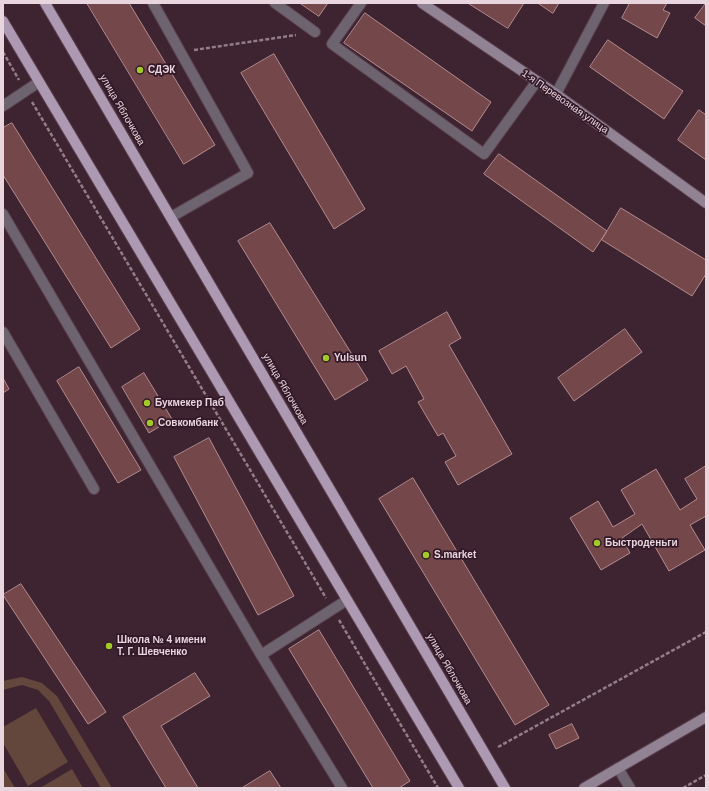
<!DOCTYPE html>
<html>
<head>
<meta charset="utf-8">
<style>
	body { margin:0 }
	#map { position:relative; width:709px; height:791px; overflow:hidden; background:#3e2331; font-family:Helvetica,sans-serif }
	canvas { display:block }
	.frame { position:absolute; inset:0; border:4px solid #e8d5de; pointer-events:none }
</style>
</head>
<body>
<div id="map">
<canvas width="709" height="791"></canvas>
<div class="frame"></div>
</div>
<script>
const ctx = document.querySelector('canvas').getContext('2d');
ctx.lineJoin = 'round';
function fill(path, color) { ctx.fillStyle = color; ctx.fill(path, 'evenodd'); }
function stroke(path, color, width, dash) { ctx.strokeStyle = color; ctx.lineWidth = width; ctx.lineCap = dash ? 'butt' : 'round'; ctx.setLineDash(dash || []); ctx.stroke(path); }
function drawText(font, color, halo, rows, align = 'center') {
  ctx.font = font + ' Helvetica,sans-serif'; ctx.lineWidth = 3.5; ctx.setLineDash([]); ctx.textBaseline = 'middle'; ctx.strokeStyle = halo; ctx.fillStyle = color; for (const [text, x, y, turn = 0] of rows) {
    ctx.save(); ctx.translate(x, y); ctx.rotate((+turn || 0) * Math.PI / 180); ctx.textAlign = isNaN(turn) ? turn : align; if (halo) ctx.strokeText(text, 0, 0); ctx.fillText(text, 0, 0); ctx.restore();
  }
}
fill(new Path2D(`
	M22,677l20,6 15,13 55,92h-11l-52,-87 -11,-11 -16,-5 -19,5v-9z
	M36,708l32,54 -40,24 -25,-43v-16z
	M3,768l12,20h-12z
	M72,769l11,19h-43z`), '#63473c');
const building = new Path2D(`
	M87,3h42l86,142 -31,19z
	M300,3h28l-9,13z
	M468,3h56l-16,25z
	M538,3h21l-6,10z
	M630,3h37l-4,7 7,3 -13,25 -35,-20z
	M706,3v23l-11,-8z
	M365,13l126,89 -19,29 -128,-88z
	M608,40l75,51 -19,28 -74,-52z
	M274,54l91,155 -31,20 -93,-156z
	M699,110l7,5v45l-28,-20z
	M12,123l128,206 -29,19 -108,-173v-47z
	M499,154l108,77 -14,21 -109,-78z
	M621,208l85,52v14l-14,22 -90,-56z
	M270,223l98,157 -33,20 -97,-159z
	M447,312l14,26 -12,7 63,109 -54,31 -13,-23 11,-6 -13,-23 -5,3 -20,-34 6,-3 -18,-33 -14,8 -13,-23z
	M625,329l17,23 -68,49 -16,-23z
	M79,367l62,103 -23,13 -61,-102z
	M144,373l28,46 -23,14 -27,-46z
	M3,378l6,11 -6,4z
	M209,438l85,158 -36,19 -84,-158z
	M706,466v50l-16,9 15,25 -36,21 -27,-47 -20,14 8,15 -29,17 -31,-52 28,-17 15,26 22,-13 -14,-24 35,-21 24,41 17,-11 -12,-20z
	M413,478l136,227 -34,20 -136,-226z
	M21,584l85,128 -18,12 -85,-129z
	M319,630l91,151 -11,7h-26l-84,-139z
	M195,673l15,23 -49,30 37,62h-32l-43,-71z
	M572,724l7,14 -23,11 -7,-14z
	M270,771l11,17h-39z`);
fill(building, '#74474b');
stroke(building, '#b38c8f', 1);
const service = new Path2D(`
	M153,3l95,170 -77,44
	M275,3l40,29
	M361,3l-29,41 152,110 53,-73
	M3,106l36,-24
	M3,214l258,441 81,133
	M3,332l91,157
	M261,655l86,-55
	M618,768l12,20`);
const minor = new Path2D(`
	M556,94l48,-91`);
const secondary = new Path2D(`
	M422,3l134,91 150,109
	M584,788l122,-71`);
const primary = new Path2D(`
	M45,3l460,785
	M3,21l456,767`);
stroke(service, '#593f4d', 12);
stroke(minor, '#593f4d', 12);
stroke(secondary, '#593f4d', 12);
stroke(primary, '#593f4d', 12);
stroke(new Path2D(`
	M194,50l102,-15
	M3,52l16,28
	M32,102l294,496
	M339,620l99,168
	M498,747l208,-115
	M683,788l23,-13`), '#947d89', 2.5, [4, 2]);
stroke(service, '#6d646f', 10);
stroke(minor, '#6d646f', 10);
stroke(secondary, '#918294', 10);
stroke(primary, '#ad99b1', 10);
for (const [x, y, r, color] of [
	[140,70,4,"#a2c928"],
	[326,358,4,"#a2c928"],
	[147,403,4,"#a2c928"],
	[150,423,4,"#a2c928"],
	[597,543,4,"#a2c928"],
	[426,555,4,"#a2c928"],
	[109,646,4,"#a2c928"]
]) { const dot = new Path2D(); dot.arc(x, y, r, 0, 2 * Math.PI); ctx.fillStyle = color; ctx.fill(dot); stroke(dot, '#331927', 1.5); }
drawText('bold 10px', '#e8d5de', '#331927', [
	["СДЭК",148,70],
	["Yulsun",334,358],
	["Букмекер Паб",155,403],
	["Совкомбанк",158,423],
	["Быстроденьги",605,543],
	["S.market",434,555],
	["Школа № 4 имени",117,640],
	["Т. Г. Шевченко",117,652]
], 'left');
drawText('10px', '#e8d5de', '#331927', [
	["1-я Перевозная улица",565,102,35],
	["улица Яблочкова",122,110,60],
	["улица Яблочкова",285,389,60],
	["улица Яблочкова",449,669,60]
]);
</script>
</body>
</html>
